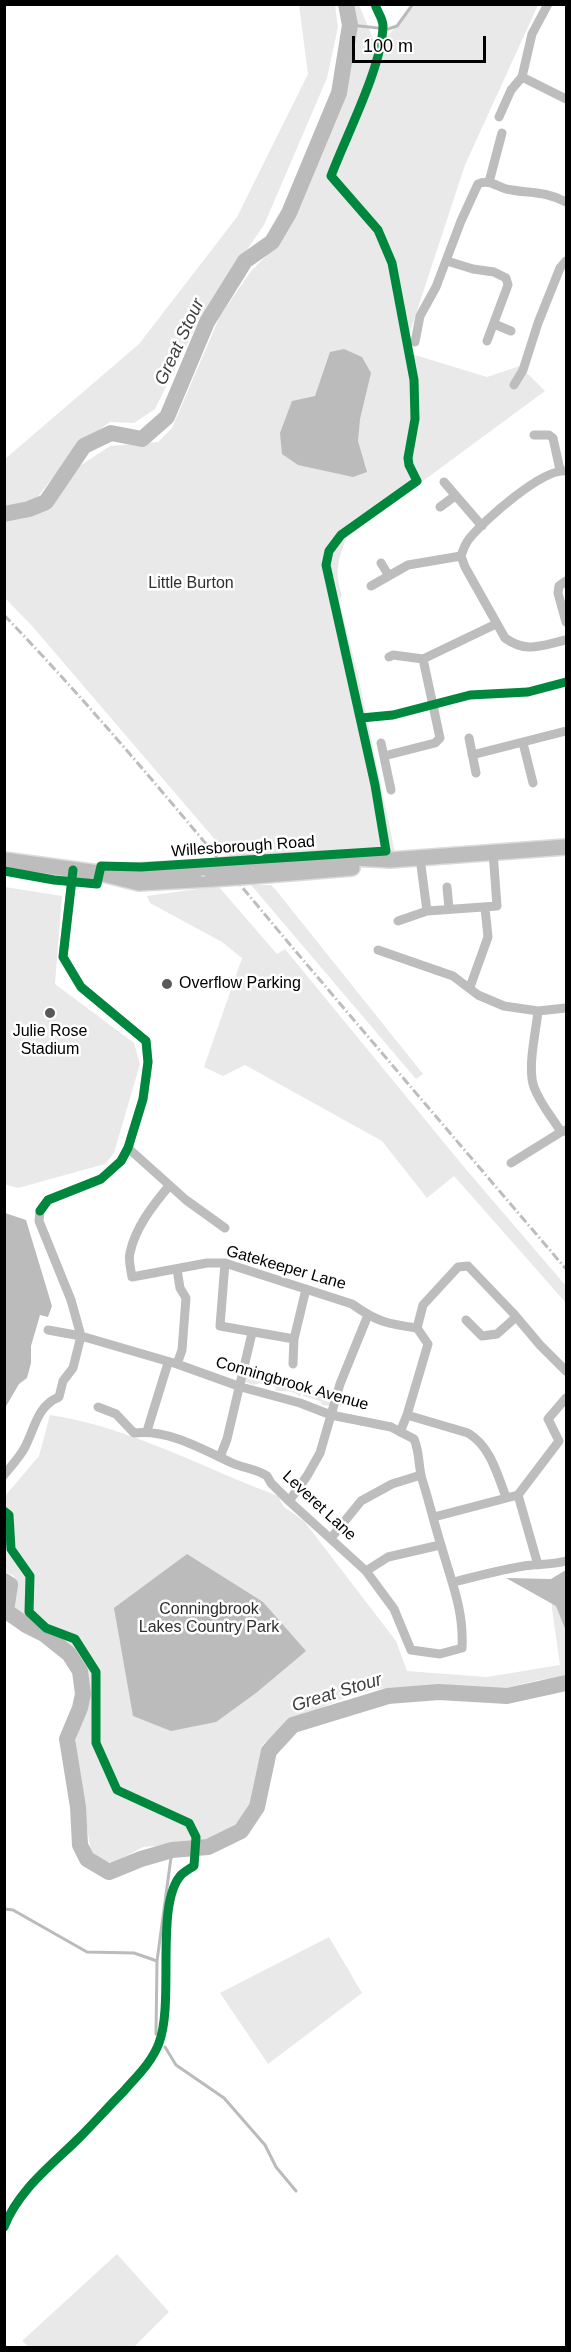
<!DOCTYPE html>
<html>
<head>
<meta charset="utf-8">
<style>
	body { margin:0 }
	#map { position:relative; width:571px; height:2352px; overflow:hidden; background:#fff; font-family:Helvetica,sans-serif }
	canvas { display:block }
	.frame { position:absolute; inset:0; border:6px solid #000; pointer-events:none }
	.scale { position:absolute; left:352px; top:36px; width:134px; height:27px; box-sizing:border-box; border:3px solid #000; border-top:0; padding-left:8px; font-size:18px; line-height:21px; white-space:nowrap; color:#000; -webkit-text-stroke:4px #fff; paint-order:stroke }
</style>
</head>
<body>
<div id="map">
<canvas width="571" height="2352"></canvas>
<div class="frame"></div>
<div class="scale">100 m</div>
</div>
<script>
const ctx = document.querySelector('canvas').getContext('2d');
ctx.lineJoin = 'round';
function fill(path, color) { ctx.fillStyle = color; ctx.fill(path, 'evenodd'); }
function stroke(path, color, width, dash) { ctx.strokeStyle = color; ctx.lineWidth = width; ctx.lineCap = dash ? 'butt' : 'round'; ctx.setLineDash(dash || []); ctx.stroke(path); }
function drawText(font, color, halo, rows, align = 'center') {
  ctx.font = font + ' Helvetica,sans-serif'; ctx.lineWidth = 5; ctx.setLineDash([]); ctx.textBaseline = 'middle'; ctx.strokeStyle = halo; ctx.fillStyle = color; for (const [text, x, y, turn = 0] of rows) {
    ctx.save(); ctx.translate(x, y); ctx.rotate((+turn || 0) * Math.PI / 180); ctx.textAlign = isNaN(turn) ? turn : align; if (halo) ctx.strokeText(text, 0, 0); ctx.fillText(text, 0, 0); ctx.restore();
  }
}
fill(new Path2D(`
	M299,5h36l3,22 -11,51 -63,147 -64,93 -45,91 -21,14 -24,-1 -31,22 -43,55 -31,8v-48l134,-115 98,-127 71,-143z
	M350,5h9l18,43 38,-43h123l-73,160 -57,173 4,16 75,23 33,-11 25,25 -198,146c-9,22 -13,35 -5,58l-3,6 19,74 37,178 -93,-2 -73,5 -196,-229 -28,-29 -1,-79 47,-10 24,-40 35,-23 48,-4 14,-14 48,-112 31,-45 30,-30 18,-38 46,-114 8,-57z
	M251,885h20l4,4 148,185 -7,5z
	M218,886l59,68 8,-5 179,218 102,119v17l-112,-127 -27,22 -45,-57 -137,-76 -22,11 -19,-9 38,-109 -20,-16 -72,-39 -3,-7z
	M5,887l57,9 -7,88 79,59 6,21 -26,89 -9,11 -87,24 -14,-4z
	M245,1376c19,5 40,1 57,10l-2,11c-6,-7 -16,-6 -24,-6l-1,-4 -16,-4 -5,2 -9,-3z
	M306,1387l26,12 -2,7 -8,-1 -2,-4 -17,-5z
	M50,1415c80,12 153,53 228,81l6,11 20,14 92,120 11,30 80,6 73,-12 -8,-56 -1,-30 15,-9v110c-27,-6 -52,10 -80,11 -32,0 -64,-4 -96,-3 -45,2 -94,32 -128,57l-6,34 -8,33 -16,19 -19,10 -70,6 -30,16 -21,-5 -18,-111 15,-53 -4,-25 -10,-13 -60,-44c-6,-17 4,-21 -1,-36l-9,-4v-76l34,-40z
	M329,1937l33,56 -94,71 -48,-71z
	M117,2254l52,58 -35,35h-105l-7,-6z`), '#e9e9e9');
fill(new Path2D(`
	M344,349l18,8 9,16 -11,46 -2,22 9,31 -14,5 -55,-12 -16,-11 -2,-21 12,-32 23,-5 15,-44z
	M5,1213l21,7 26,86 -4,11 -8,-2 -9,31v17l-4,15 -8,6 -14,24z
	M187,1554l76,48 43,49 -50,42 -40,29 -45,9 -38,-15 -19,-108z
	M566,1570v61l-10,-25 -50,-28 45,1z`), '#bbb');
stroke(new Path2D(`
	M350,25l38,4 9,-3 16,-22
	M4,1909l9,1 74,42 47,1 23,8 15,-111
	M156,2034l1,-73
	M165,2047l11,18 48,33 41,47 11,22 20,24`), '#bbb', 3);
stroke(new Path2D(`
	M4,514l25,-5 17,-7 38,-56 27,-13 31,6 25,-22 40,-95 38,-61 27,-19 17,-29 50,-120 11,-68 -4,-21
	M4,1581l6,4 -4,26 20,14 18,9 25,20 11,17 3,23 -3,14 -13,31 11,68 2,38 7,14 22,13 32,-13 31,-9 36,-3 33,-16 16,-24 12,-56 24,-26 95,-29 51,-4 68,4 59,-13`), '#bbb', 16);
const primary = new Path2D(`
	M4,860l95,13 40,10 73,-4
	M247,863l106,-5 37,2 176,-13
	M114,872l86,-4
	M254,876l98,-8`);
stroke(primary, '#dbdbdb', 18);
stroke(new Path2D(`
	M522,77l44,22
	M499,117l12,-27 11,-13 10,-43 16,-30
	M489,182l13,-49
	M447,261l26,8 21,3 12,6 2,7 -21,56
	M494,324l17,7
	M415,342l5,-26 16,-29 25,-66 17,-37c11,-5 18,2 28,5 24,5 37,1 60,13
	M514,385l9,-15 15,-47 22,-55 6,-7
	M534,435h15l4,3 7,32
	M566,471c-23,-3 -82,49 -97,68 -4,5 -6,11 -8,17l4,11 40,71c22,16 37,7 61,2
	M444,482l38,44
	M440,507l15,-11
	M381,563l8,13
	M566,581l-7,5 -1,7 8,29
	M371,586l37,-21 53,-9
	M389,657l4,-2 30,4 73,-35
	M469,738l7,35
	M381,743l10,47
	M523,743l10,40
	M472,755l94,-24
	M384,756l51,-13 5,-5 -17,-79
	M420,858l7,53
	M73,870l-10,87 18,30 65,54 2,21 -5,37 -15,49 -7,13 -20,18 -53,21 -8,11 -1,10 32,79 10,36 96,28 64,23 59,16 31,12 60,12 23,12c6,14 4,26 8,40 7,22 12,44 19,66 10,36 23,64 21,103l-22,6 -29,-4 -17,-41 -28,-38 -77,-70 -18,-18 -4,-7c-10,-7 -24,-8 -35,-13 -30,-14 -64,-34 -98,-30l-18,-19 -18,-7
	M447,887l2,22
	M398,921l29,-10 70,-5 -4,-54
	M378,950l75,26 25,19 26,11 34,5 28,-3
	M470,987l18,-50 -3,-29
	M538,1011c-2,21 -11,57 -4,76 6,17 18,30 27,45l5,-2
	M128,1148l58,52 39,28
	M511,1163l50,-31
	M169,1186c-16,19 -34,42 -39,67 -2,7 1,17 2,24l75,-14h18l127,41c25,18 36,20 65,24
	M225,1263l-5,63 74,13 12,-50
	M466,1320l16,16 15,-2 18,-16
	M417,1328l6,-23 35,-38 10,-1 45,47 27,32 26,26
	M177,1364l5,-14 4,-52 -6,-10 -3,-19
	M293,1364l1,-25
	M407,1415l21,-71 -11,-16
	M147,1431l21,-68
	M400,1432l7,-17 61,18c23,14 29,41 38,64
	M220,1457l7,-18 25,-106
	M4,1475c7,-9 16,-18 21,-28 10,-19 12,-41 34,-50l4,-16 10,-13 8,-32 -33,-6
	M518,1495l20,70
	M289,1501l18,-25 13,-23 20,-69 28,-69
	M434,1517l84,-22 41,-54 -11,-22 18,-21
	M331,1538l30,-37 31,-17 29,-9
	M366,1571l22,-14 52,-12
	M454,1582c23,-6 46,-12 70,-16 15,-2 28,-1 42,-5`), '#bdbdbd', 9);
stroke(primary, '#bdbdbd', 15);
stroke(new Path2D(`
	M4,615c100,104 191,216 283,326 93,110 186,219 279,328`), '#bdbdbd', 3, [9, 3, 1.5, 3]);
const primaryBridge = new Path2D(`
	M200,868l47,-5
	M212,879l42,-3`);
stroke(primaryBridge, '#dbdbdb', 18, []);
stroke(primaryBridge, '#bdbdbd', 15);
stroke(new Path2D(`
	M361,718l32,-3 77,-20 58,-3 38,-10
	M4,871l50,9 43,4 4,-18 40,1 245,-16 -11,-66 -49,-220 3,-14 12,-16 76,-54 -8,-16 -1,-7 7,-39 -1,-39 -22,-117 -14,-33 -47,-54c15,-40 51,-109 52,-150 0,-8 -6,-14 -8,-22
	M40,1211l8,-11 53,-21 20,-18 7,-13 15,-49 5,-37 -2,-21 -65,-54 -18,-30 10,-87
	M4,1511l5,4 2,34 19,27 -1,36 17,16 29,11 21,33v71l21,47 72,33 7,14 -2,29c-4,2 -8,5 -12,8 -28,28 -7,127 -23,169 -7,19 -22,33 -35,48 -15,15 -29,31 -44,46 -28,28 -61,52 -76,90`), '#00873e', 9);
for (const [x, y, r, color] of [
	[167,984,6,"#595959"],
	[50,1013,6,"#595959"]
]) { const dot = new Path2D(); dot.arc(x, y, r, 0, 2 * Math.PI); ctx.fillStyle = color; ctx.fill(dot); stroke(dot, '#fff', 2); }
drawText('16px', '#2e2e2e', '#fff', [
	["Little Burton",191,584],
	["Conningbrook",209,1610],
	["Lakes Country Park",209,1628]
]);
drawText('16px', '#000', '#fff', [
	["Willesborough Road",243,847,-4],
	["Gatekeeper Lane",286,1268,16],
	["Conningbrook Avenue",292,1384,16],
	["Leveret Lane",319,1506,43]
]);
drawText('16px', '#000', '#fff', [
	["Overflow Parking",179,984],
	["Julie Rose",50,1032,"center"],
	["Stadium",50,1050,"center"]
], 'left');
drawText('italic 18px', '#3f3f3f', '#fff', [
	["Great Stour",180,342,-65],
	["Great Stour",337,1693,-17]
]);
</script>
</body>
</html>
